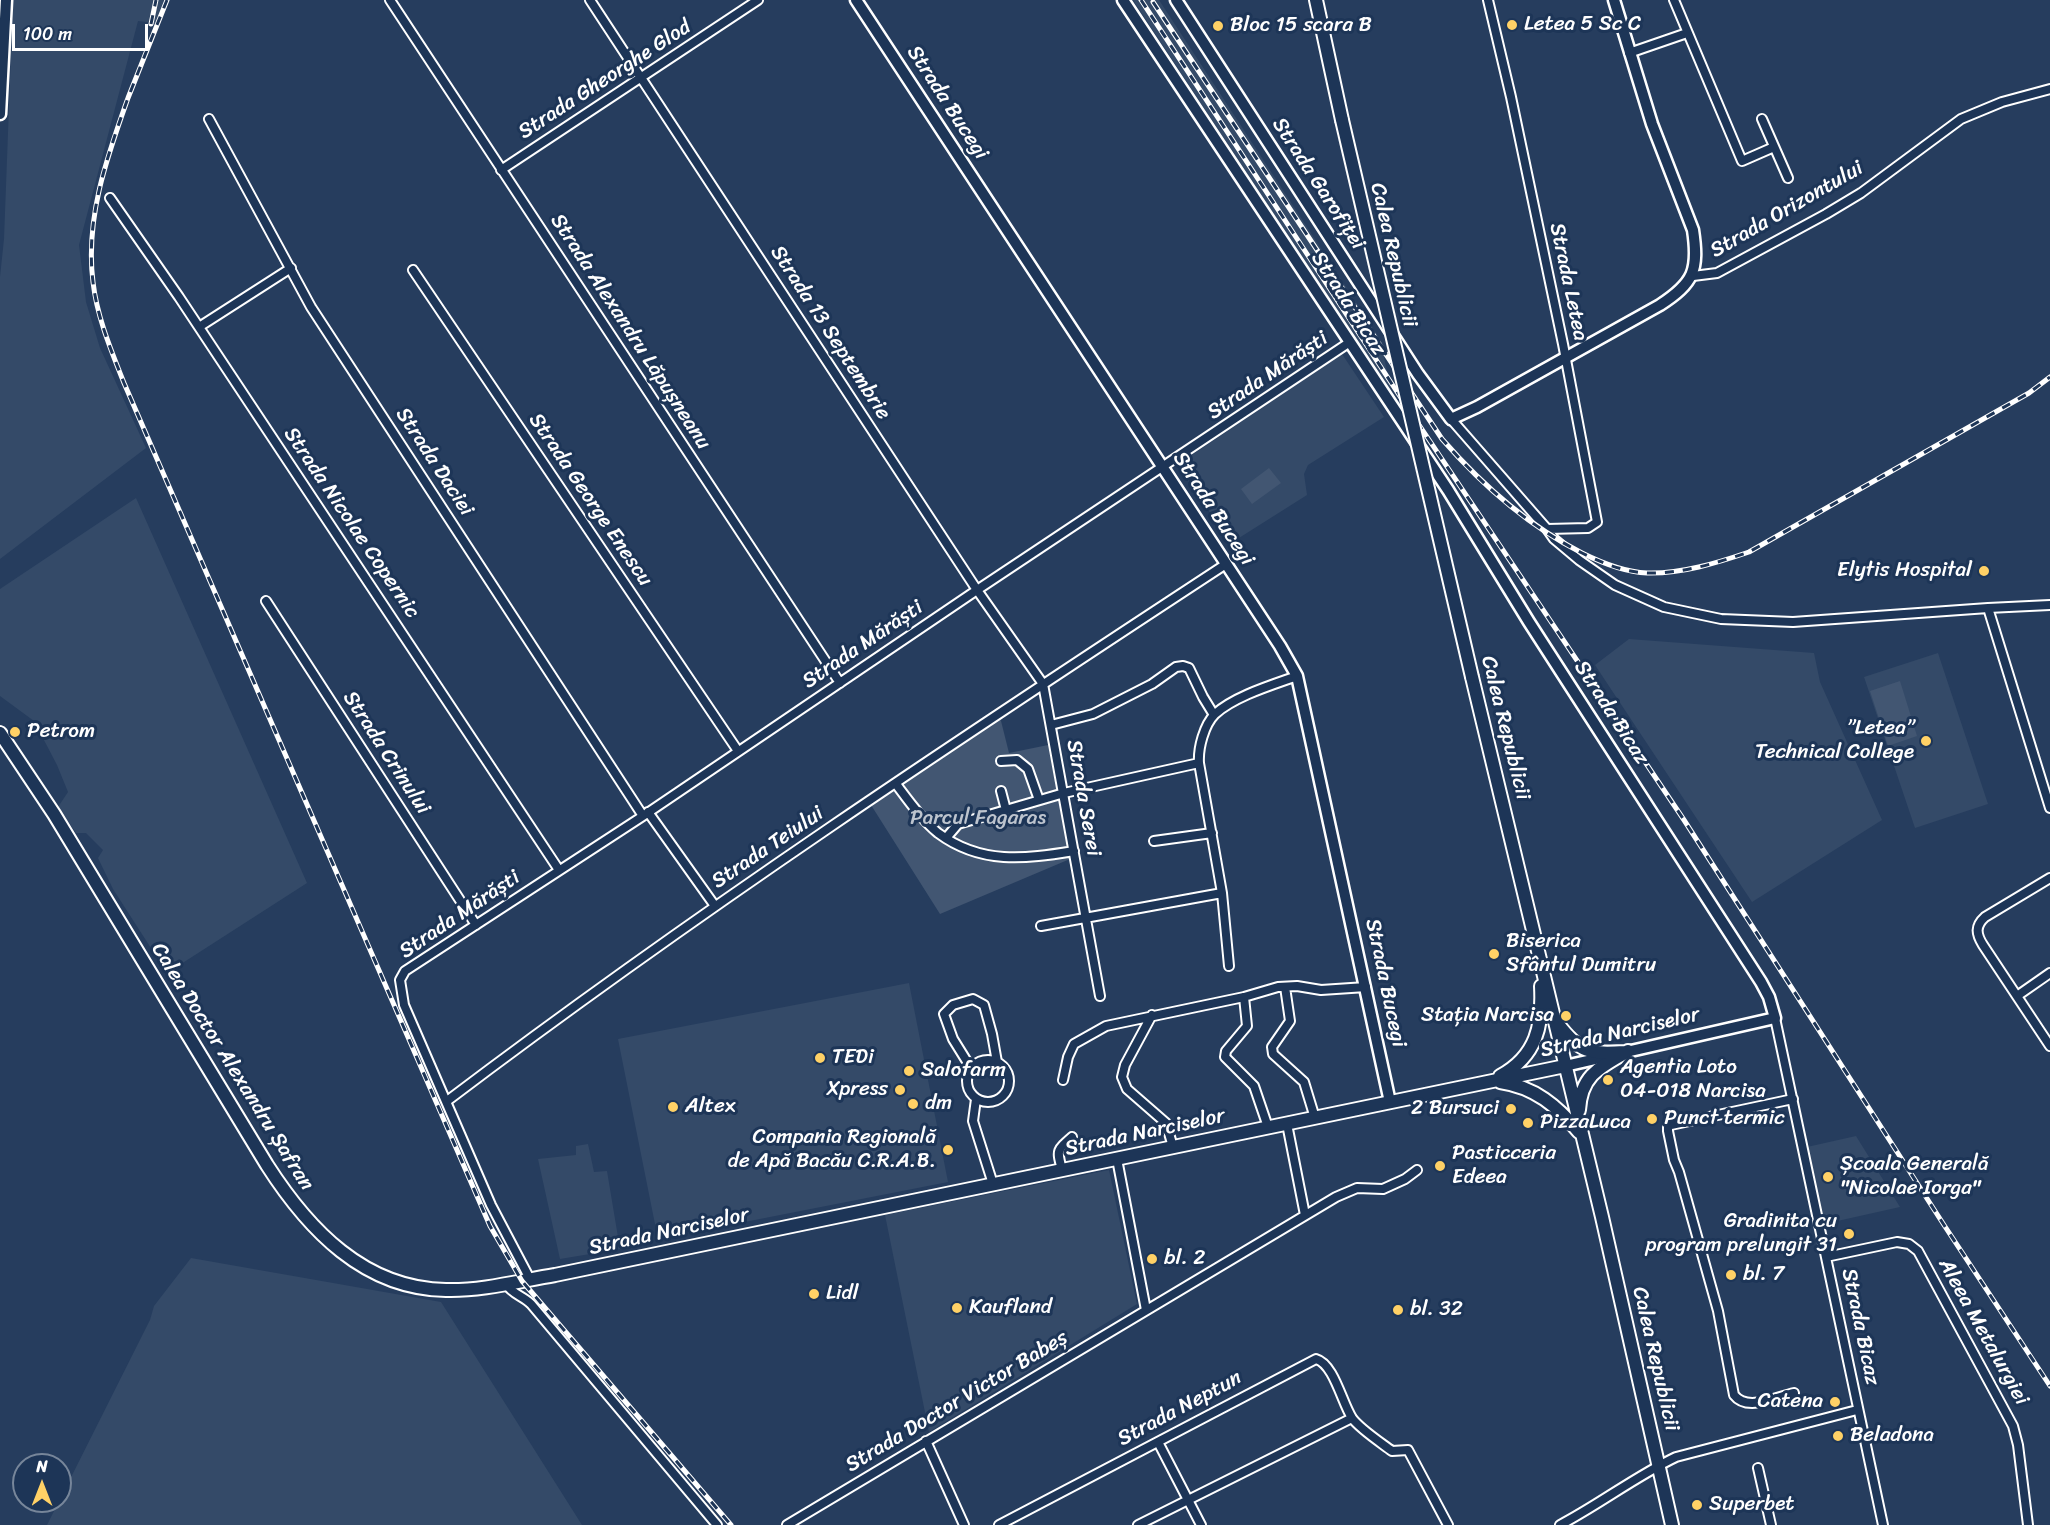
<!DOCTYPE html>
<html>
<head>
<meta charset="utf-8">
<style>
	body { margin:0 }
	#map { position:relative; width:2050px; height:1525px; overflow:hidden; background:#263d5e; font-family:Sriracha,sans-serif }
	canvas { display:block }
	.north { position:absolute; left:12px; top:1453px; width:60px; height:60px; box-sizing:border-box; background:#1d3557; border:2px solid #77869a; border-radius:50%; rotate:0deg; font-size:16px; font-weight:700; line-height:24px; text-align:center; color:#fff }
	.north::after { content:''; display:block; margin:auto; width:21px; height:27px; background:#ffd166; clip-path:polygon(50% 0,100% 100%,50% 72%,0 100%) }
	.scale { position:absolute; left:12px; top:24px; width:136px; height:27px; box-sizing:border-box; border:3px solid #fff; border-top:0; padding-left:8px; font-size:18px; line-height:21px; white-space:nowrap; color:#fff; -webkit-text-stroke:4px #1d3557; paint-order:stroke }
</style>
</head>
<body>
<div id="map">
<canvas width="2050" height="1525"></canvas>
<div class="north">N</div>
<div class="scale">100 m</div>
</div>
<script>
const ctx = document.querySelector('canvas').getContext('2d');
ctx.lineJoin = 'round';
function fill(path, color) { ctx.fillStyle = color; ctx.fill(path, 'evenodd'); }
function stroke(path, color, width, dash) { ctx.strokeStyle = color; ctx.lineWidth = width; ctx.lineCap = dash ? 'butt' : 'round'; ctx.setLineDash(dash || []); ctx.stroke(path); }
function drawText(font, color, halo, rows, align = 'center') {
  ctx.font = font + ' Sriracha,sans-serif'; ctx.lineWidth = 6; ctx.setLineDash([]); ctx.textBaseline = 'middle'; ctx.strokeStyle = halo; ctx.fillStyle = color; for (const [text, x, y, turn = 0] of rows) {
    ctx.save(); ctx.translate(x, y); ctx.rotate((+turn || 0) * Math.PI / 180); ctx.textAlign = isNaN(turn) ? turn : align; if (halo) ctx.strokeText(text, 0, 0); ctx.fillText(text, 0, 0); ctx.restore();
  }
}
fill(new Path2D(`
	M13,0h151l-9,23 -17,-2 -59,224 7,57 14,46 46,100 -146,111v-282l4,-38z
	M1133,0h26l221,339 12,55z
	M1342,354l42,63 -76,48 -4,9 3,21 -76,48 -54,-78z
	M136,498l171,385 -140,90 -54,-84 -15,-31 5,-8 -17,-17h-10l-18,-26 10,-15 -11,-27 -23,-44 -34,-25v-107z
	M1629,639l185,14 6,29 62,138 -130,82 -157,-237z
	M1938,653l50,151 -73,24 -51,-151z
	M909,983l39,199 -290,57 -40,-200z
	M1856,1136l44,71 -76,17 -17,-77z
	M588,1144l6,28 13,-1 13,78 -60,10 -22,-100 38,-4v-9z
	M1109,1170l28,134 -208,128 -44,-217z
	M191,1258l250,44 141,223h-535l103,-205 4,-14z`), '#344a68');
fill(new Path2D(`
	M1269,468l12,15 -29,21 -11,-15z
	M1900,681l17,55 -29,10 -18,-55z
	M1000,717l9,36 39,-8 22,114 -130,55 -69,-109z`), '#425672');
const street = new Path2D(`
	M390,0l450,683
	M590,0l387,590 66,94 57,312
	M1674,0l68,161 32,-14
	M1629,53l58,-20
	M209,119l102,188 332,509
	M1762,119l26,59
	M501,170l257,-170
	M110,198l69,99 380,573
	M413,270l325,481
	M1693,276l24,-3 109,-59 35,-21 100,-74 41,-17 48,-13
	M199,327l92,-59
	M1451,419l96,110 41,-1 9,-6 -34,-178 -52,-247 -23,-97
	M1547,529l7,10 25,21 36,25 49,22 57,12 72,3 195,-14 62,200
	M266,601l210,324
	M1988,608l62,-3
	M1051,725l42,-11 59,-30 24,-17 7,-1 6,2 14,29 11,18
	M1001,761l16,-1 11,9 11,31
	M896,784c12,16 26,36 42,49 43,32 87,26 136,18
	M1001,791l5,19
	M648,812l67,94
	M946,838l12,-14 106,-31 135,-30
	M1154,841l58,-8
	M2050,878l-65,39c-10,9 -9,17 -2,28l67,101
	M1041,926l181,-33
	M1229,966l-7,-73 -23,-130c-1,-15 5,-38 16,-49 20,-18 57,-29 82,-38
	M1285,987l5,34 -18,26 1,7 31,28 11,36
	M2017,996l33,-23
	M1244,997l3,29 -21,25 -1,6 29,29 14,41
	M1152,1015l-27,50 -3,12 5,12 39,34 7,24
	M1775,1018l108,507
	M967 1081a21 21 0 1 1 42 0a21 21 0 1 1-42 0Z
	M971,1068l-18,-29 -9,-25 9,-9 20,-6 11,6 8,29 5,28
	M1063,1080l5,-23 6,-13 32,-18 138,-29 34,-10 19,-1 24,4 45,-3
	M976,1099l-3,22 20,63
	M1793,1099l-122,26 -3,2v4l6,29 5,12 39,139 16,84c13,17 42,2 60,-2
	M447,1101c251,-190 515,-364 779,-537
	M1287,1124l18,91
	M1117,1159l29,151
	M1062,1170c-5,-20 -6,-19 10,-33
	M1826,1257l71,-15 12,2 9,7 95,175 5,19 10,80
	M530,1279l-39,-74 -87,-200 -4,-25 5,-9 238,-155 334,-226 373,-248
	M506,1284c6,10 17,12 25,20l186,221
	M926,1441l38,84
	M1158,1442l43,83
	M1758,1468l13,57
	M787,1525l549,-328 21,-9 26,1 22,-10 12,-9
	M999,1525l317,-166c18,5 26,44 36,59 8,11 28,24 40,33l16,-1 40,75
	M1138,1525l214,-107
	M1560,1525c40,-21 76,-49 116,-68l181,-47`);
const secondary = new Path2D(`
	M856,0l424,646 17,30 93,426
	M1123,0l325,490 81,132 232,360 8,15 6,21 -210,48
	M1176,0l242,374 33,45 26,-12 183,-102c34,-22 39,-35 33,-75l-41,-106 -38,-124
	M0,114l6,-114`);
const primary = new Path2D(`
	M1316,0l26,120
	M1472,677l130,540 70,308
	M0,733l54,81 213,351c41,64 97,124 179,125 36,1 73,-9 109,-15l1010,-209
	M1558,1024c22,29 32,30 67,28
	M1500,1076c37,-20 43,-51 41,-90
	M1500,1082c35,5 57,24 79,50
	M1579,1110c2,-35 21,-43 49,-59`);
stroke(street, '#fff', 12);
stroke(secondary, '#fff', 15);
stroke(primary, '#fff', 16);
stroke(street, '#1d3557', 8);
stroke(secondary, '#1d3557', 10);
stroke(primary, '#1d3557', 12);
const rail = new Path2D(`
	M167,0c-13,32 -26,65 -39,98 -21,59 -43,120 -35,184 4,35 18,68 31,101l366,843 32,55 209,244
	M1141,0l266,407 277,413 260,405 106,161
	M1153,2l289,437c40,46 85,86 140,114 20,10 42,19 65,20 34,1 70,-10 102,-21l280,-159 21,-16
	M151,24l5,-24`);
stroke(rail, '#fff', 5);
stroke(rail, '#1d3557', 3, [9]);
const primaryBridge = new Path2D(`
	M1342,120l130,557`);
stroke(primaryBridge, '#fff', 16, []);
stroke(primaryBridge, '#1d3557', 12);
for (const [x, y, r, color] of [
	[1512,25,6,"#ffd166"],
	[1218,26,6,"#ffd166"],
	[1984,571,6,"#ffd166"],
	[15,732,6,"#ffd166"],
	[1926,741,6,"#ffd166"],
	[1494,954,6,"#ffd166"],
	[1566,1016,6,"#ffd166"],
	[820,1058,6,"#ffd166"],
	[909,1071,6,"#ffd166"],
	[1608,1080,6,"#ffd166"],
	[900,1090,6,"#ffd166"],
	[913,1104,6,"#ffd166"],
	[673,1107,6,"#ffd166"],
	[1511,1109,6,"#ffd166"],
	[1652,1119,6,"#ffd166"],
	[1528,1123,6,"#ffd166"],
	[948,1150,6,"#ffd166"],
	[1440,1166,6,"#ffd166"],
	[1828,1177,6,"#ffd166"],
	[1849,1234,6,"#ffd166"],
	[1152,1259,6,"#ffd166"],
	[1731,1275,6,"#ffd166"],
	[814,1294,6,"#ffd166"],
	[957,1308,6,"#ffd166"],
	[1398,1310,6,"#ffd166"],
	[1835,1402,6,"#ffd166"],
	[1838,1436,6,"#ffd166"],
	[1697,1505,6,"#ffd166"]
]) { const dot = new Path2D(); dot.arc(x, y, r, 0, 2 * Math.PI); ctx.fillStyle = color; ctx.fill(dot); stroke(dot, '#1d3557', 2); }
drawText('21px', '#fff', '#1d3557', [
	["Letea 5 Sc C",1524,25],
	["Bloc 15 scara B",1230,26],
	["Elytis Hospital",1972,571,"right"],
	["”Letea”",1914,729,"right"],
	["Technical College",1914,753,"right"],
	["Petrom",27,732],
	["Biserica",1506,942],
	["Sfântul Dumitru",1506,966],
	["Stația Narcisa",1554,1016,"right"],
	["TEDi",832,1058],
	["Agentia Loto",1620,1068],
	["04-018 Narcisa",1620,1092],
	["Salofarm",921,1071],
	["Xpress",888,1090,"right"],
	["dm",925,1104],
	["Altex",685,1107],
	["2 Bursuci",1499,1109,"right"],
	["Punct termic",1664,1119],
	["PizzaLuca",1540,1123],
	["Compania Regională",936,1138,"right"],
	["de Apă Bacău C.R.A.B.",936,1162,"right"],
	["Pasticceria",1452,1154],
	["Edeea",1452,1178],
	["Școala Generală",1840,1165],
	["\"Nicolae Iorga\"",1840,1189],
	["Gradinita cu",1837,1222,"right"],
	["program prelungit 31",1837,1246,"right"],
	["bl. 2",1164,1259],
	["bl. 7",1743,1275],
	["Lidl",826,1294],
	["Kaufland",969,1308],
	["bl. 32",1410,1310],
	["Catena",1823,1402,"right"],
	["Beladona",1850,1436],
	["Superbet",1709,1505]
], 'left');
drawText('21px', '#fff', '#1d3557', [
	["Strada Gheorghe Glod",605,80,-33],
	["Strada Bucegi",947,103,57],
	["Strada Garofiței",1318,184,57],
	["Strada Orizontului",1787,210,-30],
	["Calea Republicii",1393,255,77],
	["Strada Letea",1568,282,78],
	["Strada Bicaz",1348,304,57],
	["Strada Alexandru Lăpușneanu",630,332,57],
	["Strada 13 Septembrie",830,333,57],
	["Strada Mărăști",1268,376,-34],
	["Strada Daciei",434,462,57],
	["Strada George Enescu",590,500,56],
	["Strada Bucegi",1213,509,57],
	["Strada Nicolae Copernic",351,523,56],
	["Strada Mărăști",863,645,-34],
	["Strada Bicaz",1611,713,57],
	["Calea Republicii",1505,728,76],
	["Strada Crinului",386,753,57],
	["Strada Serei",1083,798,80],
	["Strada Teiului",768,848,-34],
	["Strada Mărăști",460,915,-34],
	["Strada Bucegi",1385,983,78],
	["Strada Narciselor",1620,1033,-13],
	["Calea Doctor Alexandru Șafran",232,1067,58],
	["Strada Narciselor",1145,1133,-12],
	["Strada Narciselor",669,1232,-12],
	["Strada Bicaz",1860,1327,78],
	["Aleea Metalurgiei",1983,1332,61],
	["Calea Republicii",1655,1359,77],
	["Strada Doctor Victor Babeș",957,1402,-31],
	["Strada Neptun",1180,1409,-28]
]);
drawText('21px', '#bdc4ce', '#1d3557', [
	["Parcul Fagaras",978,819]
]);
</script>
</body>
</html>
